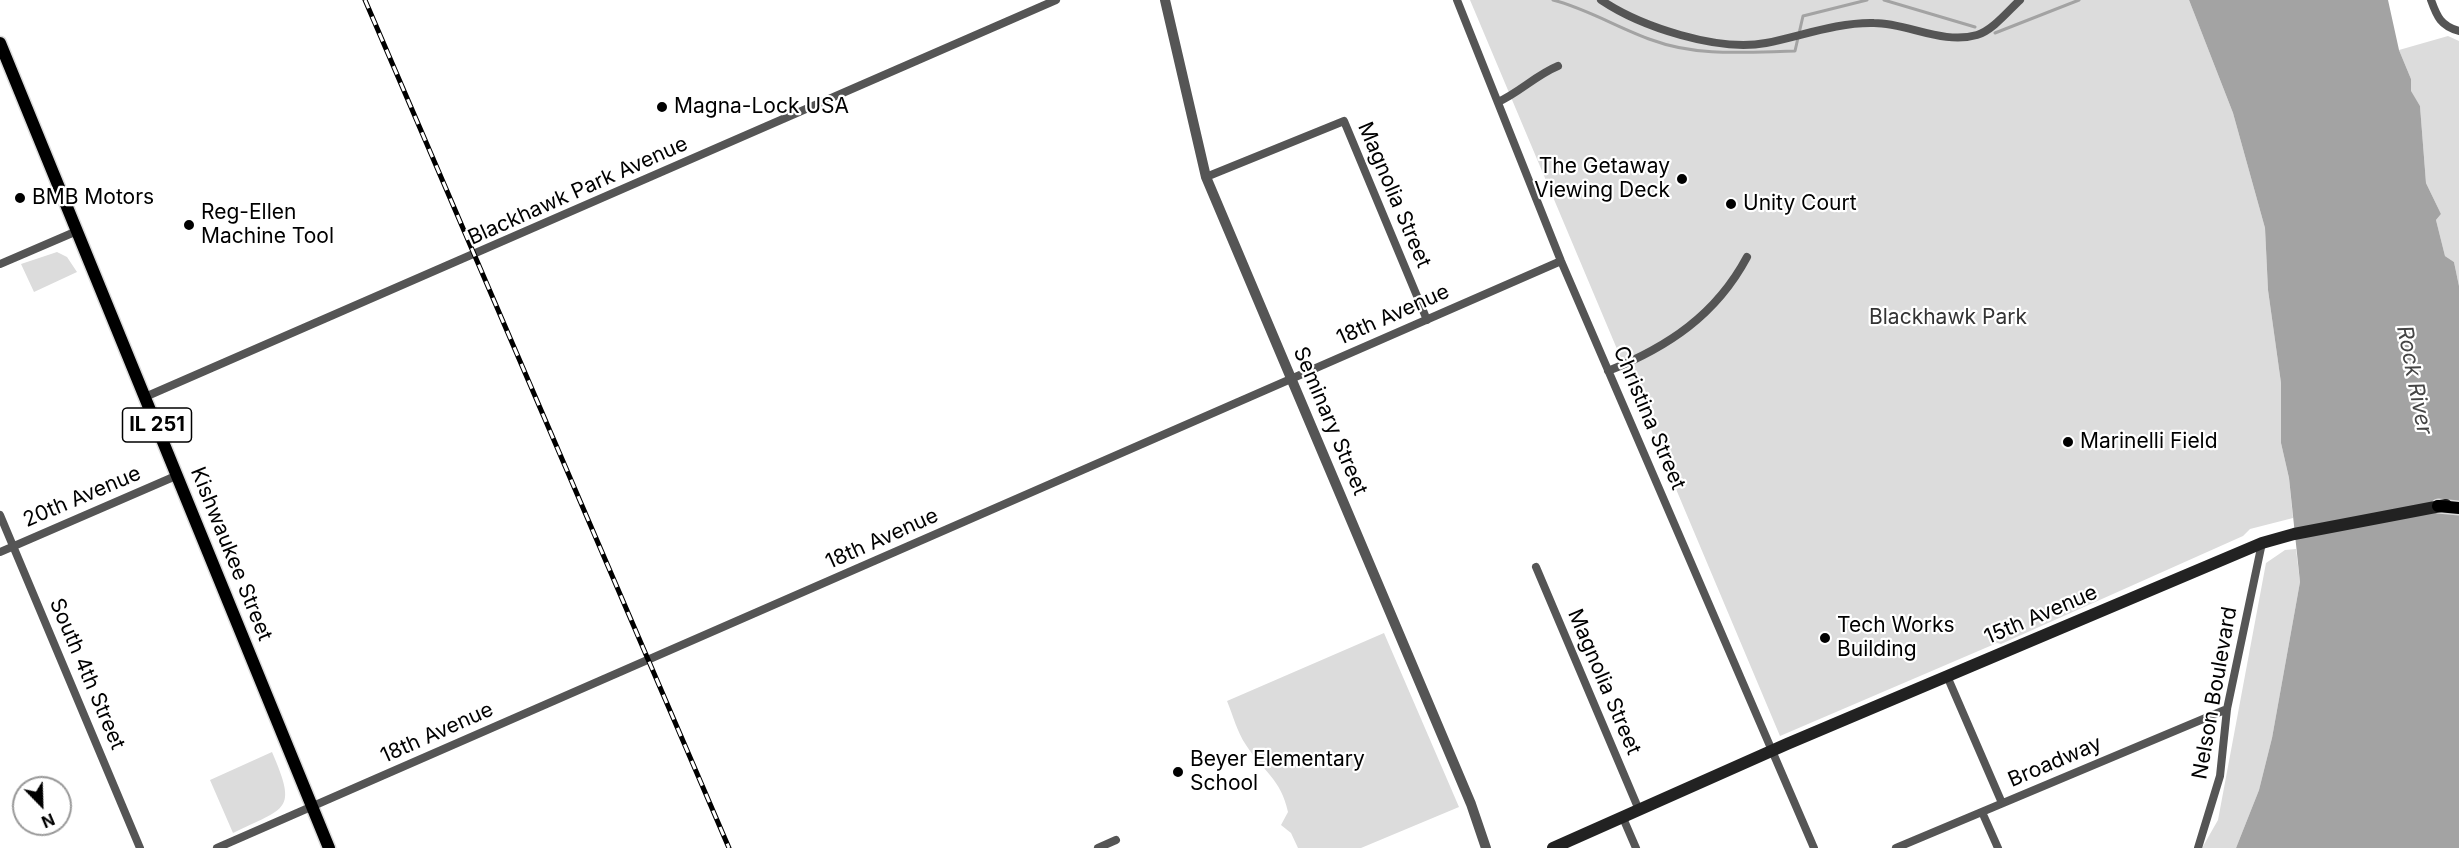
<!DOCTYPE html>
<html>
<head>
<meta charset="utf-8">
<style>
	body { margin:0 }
	#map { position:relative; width:2459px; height:848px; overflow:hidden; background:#fff; font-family:Inter,sans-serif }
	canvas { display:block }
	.north { position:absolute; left:12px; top:776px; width:60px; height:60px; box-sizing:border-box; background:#fff; border:2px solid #999; border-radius:50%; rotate:157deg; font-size:16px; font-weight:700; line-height:24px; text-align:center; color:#000 }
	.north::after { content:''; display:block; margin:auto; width:21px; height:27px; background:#000; clip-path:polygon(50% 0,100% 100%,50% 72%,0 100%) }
</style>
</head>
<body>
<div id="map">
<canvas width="2459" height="848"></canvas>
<div class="north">N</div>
</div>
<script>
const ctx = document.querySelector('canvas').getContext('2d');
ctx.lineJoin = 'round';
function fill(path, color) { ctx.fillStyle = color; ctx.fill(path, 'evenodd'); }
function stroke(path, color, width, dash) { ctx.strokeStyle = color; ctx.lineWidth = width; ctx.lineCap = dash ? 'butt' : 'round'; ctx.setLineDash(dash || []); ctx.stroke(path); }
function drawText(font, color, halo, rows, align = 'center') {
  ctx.font = font + ' Inter,sans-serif'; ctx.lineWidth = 4.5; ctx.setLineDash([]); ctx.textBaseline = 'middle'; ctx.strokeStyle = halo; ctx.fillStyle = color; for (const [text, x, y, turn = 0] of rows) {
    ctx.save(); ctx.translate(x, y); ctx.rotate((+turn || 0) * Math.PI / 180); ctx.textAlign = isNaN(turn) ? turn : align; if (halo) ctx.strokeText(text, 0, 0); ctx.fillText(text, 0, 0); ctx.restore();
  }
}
fill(new Path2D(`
	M1470,0h719l44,113 32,115 3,62 13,93v60l8,35 4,40 -43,11 -7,7 -242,108 -4,-1 -217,93z
	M2448,36l11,5v245l-5,-24 -9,-6 -9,-36 5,-6 -15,-31 -6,-77 -10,-15 1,-12 -12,-29z
	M57,252l10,5 10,15 -43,20 -13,-28z
	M2296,549l4,33 -28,156 -13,52 -23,58h-34l16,-28 48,-257 19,-13z
	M1384,633l75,174 -98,41h-63l-7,-15 -10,-8 7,-13c-7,-33 -25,-41 -42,-67 -9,-13 -13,-30 -19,-44z
	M272,752c26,60 14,55 -39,81l-23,-53z`), '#dcdcdc');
fill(new Path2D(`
	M2189,0h199l11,50 12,29v12l9,15 6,77 15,31 -5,6 9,36 9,6 5,24v562h-223l23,-58 13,-52 28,-156 -11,-104 -8,-35v-60l-13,-93 -3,-62 -32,-115z`), '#a3a3a3');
stroke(new Path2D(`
	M1553,0c35,9 65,28 99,40 45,17 96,12 143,11l8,-35 64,-16
	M1884,0l91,27
	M1995,33l84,-33`), '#a3a3a3', 3);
const primary = new Path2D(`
	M0,43l329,805
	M2438,506l21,2`);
stroke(primary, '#dbdbdb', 15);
stroke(new Path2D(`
	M1457,0l104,261 253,587
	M1601,0c40,27 117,52 165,43 35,-7 72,-21 108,-20 34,0 69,22 103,12 16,-5 31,-24 43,-35
	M2431,0c6,17 10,26 28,31
	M1498,102c22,-10 38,-27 60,-36
	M1206,177l138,-56 83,199
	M0,264l77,-33
	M1608,371c60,-24 108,-56 139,-114
	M145,397l911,-397
	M0,515l140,333
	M0,552l178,-77
	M1536,567l103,243
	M1947,676l55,127
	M1982,812l16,36
	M1623,818l13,30
	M217,848l1344,-587
	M1098,848l18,-8
	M1896,848l331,-139
	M2198,848l22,-72 7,-67 35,-166`), '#555', 8);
stroke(new Path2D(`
	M1165,0l41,177 265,627 15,44`), '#555', 10);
stroke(new Path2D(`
	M1553,848l234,-104 475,-201 32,-9 152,-29`), '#222', 12);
stroke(primary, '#000', 12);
const rail = new Path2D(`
	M365,0l364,848`);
stroke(rail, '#000', 5);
stroke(rail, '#fff', 3, [9]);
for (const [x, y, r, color] of [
	[662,107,6,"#000"],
	[1682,179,6,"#000"],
	[20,198,6,"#000"],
	[1731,204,6,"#000"],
	[189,225,6,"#000"],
	[2068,442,6,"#000"],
	[1825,638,6,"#000"],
	[1178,772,6,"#000"]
]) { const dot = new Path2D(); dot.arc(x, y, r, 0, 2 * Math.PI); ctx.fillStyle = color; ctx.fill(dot); stroke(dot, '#fff', 2); }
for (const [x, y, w] of [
	[157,425,69]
]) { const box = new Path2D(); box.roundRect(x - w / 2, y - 17, w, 34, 4.5); ctx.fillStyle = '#fff'; ctx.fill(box); stroke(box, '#000', 1.5); }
drawText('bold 20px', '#000', null, [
	["IL 251",157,425]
]);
drawText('21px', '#000', '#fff', [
	["Magna-Lock USA",674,107],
	["The Getaway",1670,167,"right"],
	["Viewing Deck",1670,191,"right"],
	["BMB Motors",32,198],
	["Unity Court",1743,204],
	["Reg-Ellen",201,213],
	["Machine Tool",201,237],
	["Marinelli Field",2080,442],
	["Tech Works",1837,626],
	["Building",1837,650],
	["Beyer Elementary",1190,760],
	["School",1190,784]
], 'left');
drawText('21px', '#000', '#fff', [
	["Blackhawk Park Avenue",578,191,-24],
	["Magnolia Street",1394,195,67],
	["18th Avenue",1393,315,-24],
	["Christina Street",1649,418,67],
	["Seminary Street",1330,421,67],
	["20th Avenue",82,497,-23],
	["18th Avenue",882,539,-24],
	["Kishwaukee Street",231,554,68],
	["15th Avenue",2041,615,-23],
	["South 4th Street",87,674,67],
	["Magnolia Street",1604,682,67],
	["Nelson Boulevard",2215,693,-80],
	["18th Avenue",437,733,-24],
	["Broadway",2055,762,-23]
]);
drawText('21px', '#333', '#fff', [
	["Blackhawk Park",1948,318]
]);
drawText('italic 22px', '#444', '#fff', [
	["Rock River",2414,380,79]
]);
</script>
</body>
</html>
